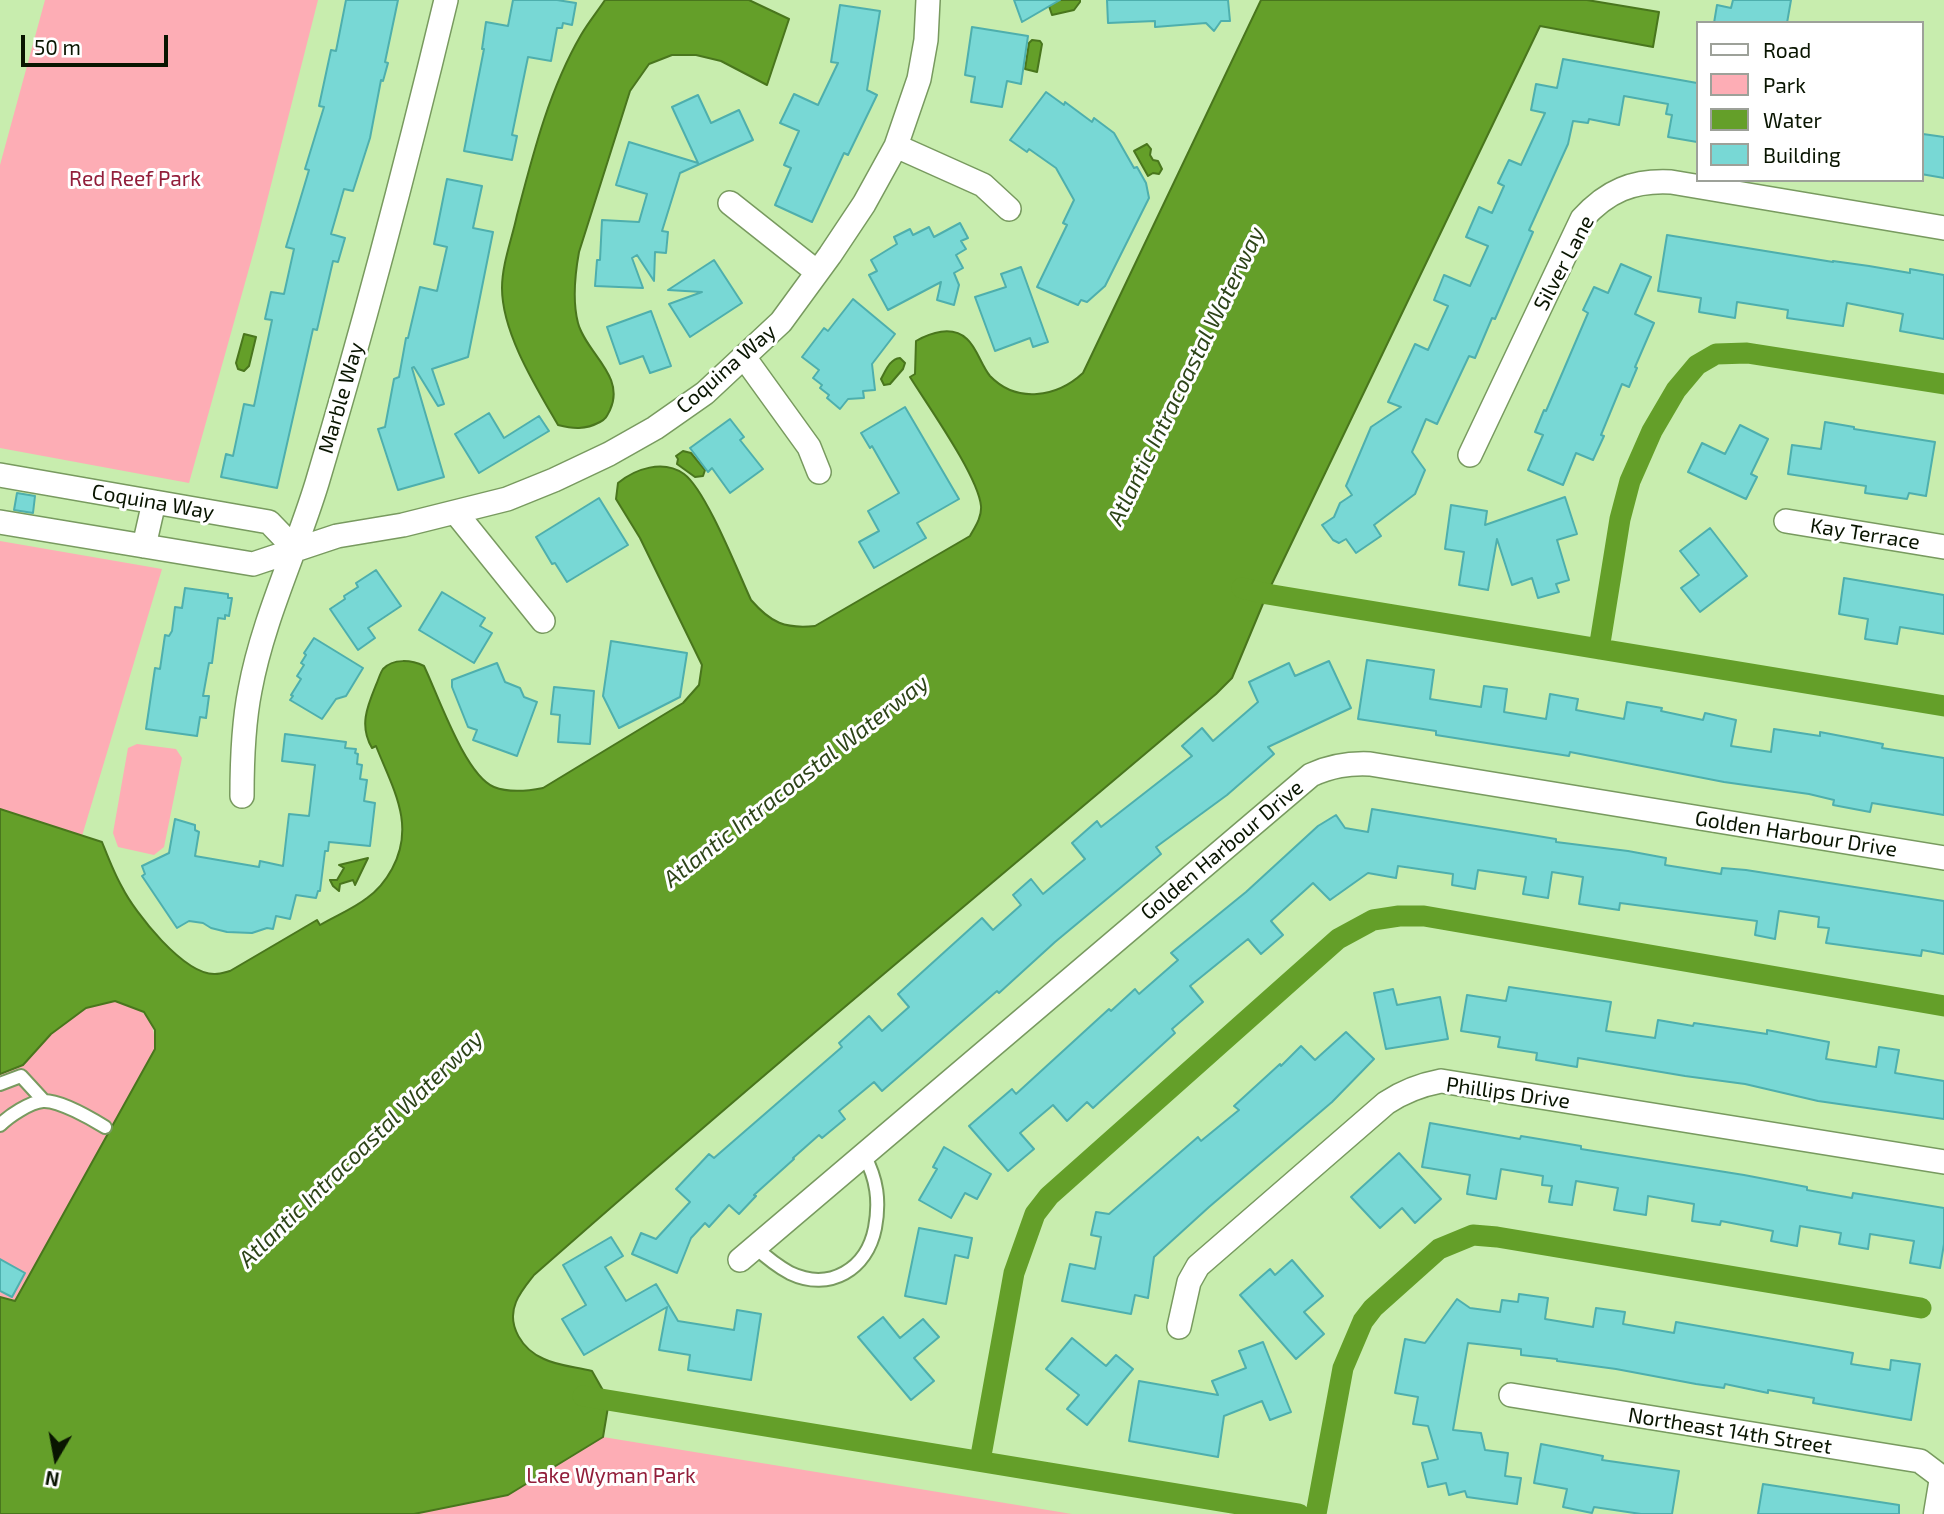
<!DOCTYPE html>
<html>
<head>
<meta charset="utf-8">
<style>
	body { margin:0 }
	#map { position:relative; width:1944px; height:1514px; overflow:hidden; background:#c8edae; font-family:"Exo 2",sans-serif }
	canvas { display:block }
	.legend { position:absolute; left:1696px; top:21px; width:228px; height:161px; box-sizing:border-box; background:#fff; border:2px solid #9da199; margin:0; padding:9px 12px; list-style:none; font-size:21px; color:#091501 }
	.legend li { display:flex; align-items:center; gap:14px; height:35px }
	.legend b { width:35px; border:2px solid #9da199 }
	.north { position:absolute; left:21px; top:1423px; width:70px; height:70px; -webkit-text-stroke:5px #fff; paint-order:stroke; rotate:190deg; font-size:19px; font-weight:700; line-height:28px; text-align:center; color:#091501 }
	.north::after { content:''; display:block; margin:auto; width:24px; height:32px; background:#091501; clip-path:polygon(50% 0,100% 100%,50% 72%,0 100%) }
	.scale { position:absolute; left:21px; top:35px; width:147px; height:32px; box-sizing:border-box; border:4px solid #091501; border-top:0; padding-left:9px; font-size:21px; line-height:24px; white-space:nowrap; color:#091501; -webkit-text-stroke:5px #fff; paint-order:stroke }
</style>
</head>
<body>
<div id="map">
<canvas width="1944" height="1514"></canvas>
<ul class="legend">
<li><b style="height:9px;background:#fff"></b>Road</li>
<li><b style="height:19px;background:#fdadb5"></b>Park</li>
<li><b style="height:19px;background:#649f29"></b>Water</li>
<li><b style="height:19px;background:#78d8d5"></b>Building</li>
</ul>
<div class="north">N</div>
<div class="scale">50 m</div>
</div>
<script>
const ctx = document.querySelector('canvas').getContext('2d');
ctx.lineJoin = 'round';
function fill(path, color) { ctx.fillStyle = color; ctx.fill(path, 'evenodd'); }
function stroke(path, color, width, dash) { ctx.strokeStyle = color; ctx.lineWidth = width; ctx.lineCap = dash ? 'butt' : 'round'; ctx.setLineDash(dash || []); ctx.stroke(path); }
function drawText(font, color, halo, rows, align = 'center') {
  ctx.font = font + ' "Exo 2",sans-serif'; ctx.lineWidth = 6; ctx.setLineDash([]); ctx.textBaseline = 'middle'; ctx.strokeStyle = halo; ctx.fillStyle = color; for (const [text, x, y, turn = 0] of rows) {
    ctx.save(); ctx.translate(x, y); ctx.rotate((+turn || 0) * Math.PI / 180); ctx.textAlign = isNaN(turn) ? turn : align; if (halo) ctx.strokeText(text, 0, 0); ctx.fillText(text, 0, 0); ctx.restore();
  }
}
fill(new Path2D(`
	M45,0h273l-61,240 -68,243 -189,-35v-283z
	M0,541l162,28 -80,267 -82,-27z
	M137,744l39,5 6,9 -18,89 -10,8 -36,-8 -5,-14 15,-85z
	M115,1001c31,11 39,13 40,48l-140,252 -15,-4v-223l23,-9 28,-31 35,-26z
	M603,1437l469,77h-658l94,-19z`), '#fdadb5');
const water = new Path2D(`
	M605,0h144l40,19 -22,66 -46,-24 -25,-6h-24l-23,9 -19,27 -51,161c-4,22 -7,48 -1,71 8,30 48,53 32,87 -3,6 -4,9 -10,12 -15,8 -27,7 -42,3 -22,-38 -56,-92 -56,-137 0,-24 10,-49 15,-73 16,-61 32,-125 64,-180 7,-12 16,-23 24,-35z
	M1055,0h25v2l-6,8 -22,5 -3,-9z
	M1261,0h326l72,12 -6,35 -113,-21 -273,568 -35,84 -16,16c-228,193 -458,383 -682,581 -7,9 -14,17 -18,27 -10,24 7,48 28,57 14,7 33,8 48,12l17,30 -6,36 -95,58 -94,19h-414v-217l15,4 140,-252v-19l-11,-18 -29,-11 -29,7 -35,26 -28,31 -23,9v-265l102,33c6,15 12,31 20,45 13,26 62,88 93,87 5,0 11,-2 15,-3l87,-51 3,5c15,-9 33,-16 47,-27 10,-7 19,-18 25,-29 24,-44 1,-80 -16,-123l-4,2c-13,-22 -5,-41 4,-63 2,-4 4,-12 7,-16 10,-11 29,-9 41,-3 14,29 41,109 70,121 15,6 34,4 49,1l140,-85 16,-18 3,-20 -62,-127 -24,-39 2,-16c17,-14 45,-24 66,-9 22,16 54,98 67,126 20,23 34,29 64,26l155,-90c5,-9 12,-19 11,-30 -3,-30 -53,-100 -71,-129l5,-3 1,-33c14,-8 36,-16 51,-2 10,9 14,26 23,37 27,28 67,21 93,-3z
	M1032,40l8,1 2,3 -5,28 -12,-3 4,-26z
	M1147,144l4,5 -1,6 3,5 5,1 4,8 -3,5 -6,-1 -5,3 -14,-25z
	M244,334l12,3 -7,29 -5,5 -6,-2 -2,-6z
	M900,358l5,5 -2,6 -13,15 -6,1 -3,-6c5,-9 9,-20 19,-21z
	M683,451l8,2 14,17 -2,6 -8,1 -18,-13 1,-5 -2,-3z
	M368,858l-13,27 -2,-5 -13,4 -1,7 -6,-5 -3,-6h7l7,-12 -5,-3z`);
fill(water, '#649f29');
stroke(water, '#49761d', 2);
stroke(new Path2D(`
	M1242,588l25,6 677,112
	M1599,649l21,-130 10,-38 22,-50 24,-41 21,-25 19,-11 31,-1 197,31
	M583,1396l716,118
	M980,1461l34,-188 21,-59 14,-18 289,-257 35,-19 26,-4h25l520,90
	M1316,1514l27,-146 20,-47 10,-13 66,-59 34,-14 24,2 424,71`), '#649f29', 21);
const building = new Path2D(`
	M346,0h52l-13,62 3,1 -5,18 -2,-1 -11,58 -17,53 -9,-2 -13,45 14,4 -7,24 -5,-1 -16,69 -4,-1 -36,159 -56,-11 5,-23 7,2 11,-52 10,2 18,-86 -7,-1 6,-27 13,2 10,-45 -8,-2 23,-77 -4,-1 19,-62 -5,-1 12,-56 5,1z
	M513,0h44l19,3 -4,22 -9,-2 -1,5h-5l-6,33 -23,-4 -16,78 5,1 -5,24 -48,-9 20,-102h-2l4,-27 22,4z
	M1014,0h46l-38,22z
	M1107,0h121l2,21h-9l-7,10 -8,-8 -51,4v-6l-47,2z
	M1733,0h58l-4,23h-73l3,-18 14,3z
	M840,5l40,6 -13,79 10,5 -29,60 -4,-2 -32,69 -37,-17 16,-37 -7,-3 15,-34 -19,-8 14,-29 24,11 20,-42 -7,-1z
	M972,27l56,9 -7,48 -14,-3 -5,26 -31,-5 4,-25 -10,-2z
	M1563,59l134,24v59l-29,-5 4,-22 -6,-1 2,-10 -44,-8 -5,29 -30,-6 -1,4 -15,-2 -5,23 -39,86 4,2 -38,87 -3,-1 -17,40 -6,-2 -32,68 -11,-5 -14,33 13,18 -10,24 -41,31 7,11 -25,17 -10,-14 -7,4 -6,-3 -11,-15 12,-8 6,-14 12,-8 -6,-9 25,-59 30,-20 -13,-5 27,-58 13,6 20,-44 -14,-6 10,-25 26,11 18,-40 -22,-9 13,-30 13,6 12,-27 -6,-3 11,-23 12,5 24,-52 -14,-3 5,-26 21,4z
	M1046,92l18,13 1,-3 27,20 2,-4 20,15 20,35 3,-1 9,16 3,15 -44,88 -18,16 -6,-2 -3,5 -41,-18 30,-62 -4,-2 11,-23 -18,-32 -27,-19 -2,3 -17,-12z
	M698,95l13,28 28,-13 14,30 -73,33 -18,58 6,1 -2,21 -11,-1 -1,29 -17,-26 -5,3 11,30 -48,-2 2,-26h3l2,-40 37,2 8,-28 -31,-9 13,-43 69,21 -26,-56z
	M1923,134l21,3v41l-23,-4z
	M447,179l35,7 -9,42 20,4 -25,125 -36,12 12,35 -6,2 -24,-39 -2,1 32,109 -46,13 -20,-61 7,-2 9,-48 5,-2 7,-39h2l12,-51 17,4 10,-44 -13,-3z
	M960,223l8,15 -7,3 5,8 -10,6 7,13 -9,5 5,12 -5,20 -17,-5 4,-18 -53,28 -19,-35 8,-4 -6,-11 26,-16 -3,-7 16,-8 3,6 16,-8 5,10z
	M1667,235l166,27v-1l36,5 41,7v-4l34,6v64l-44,-8 3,-17 -56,-11 -4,23 -56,-8 1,-8 -51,-8 -2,16 -36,-6 2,-14 -43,-7z
	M714,260l28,43 -52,34 -21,-33 33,-12 -34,-2z
	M1621,264l30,13 -16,37 19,9 -19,44 2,1 -8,19 -7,-3 -21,51 3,1 -11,24 -17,-7 -13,32 -35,-15 15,-35 -8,-3 9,-22 2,1 42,-98 -5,-3 11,-23 14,6z
	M1021,267l27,75 -15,5 -3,-9 -35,13 -20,-54 31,-10 -5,-13z
	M853,299l42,35 -23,30 3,26 -12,1 1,7 -16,1 -8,10 -13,-11 2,-3 -9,-7 2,-3 -9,-7 6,-8 -17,-13 22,-29 4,3z
	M651,311l20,55 -21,7 -7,-17 -23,8 -13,-37z
	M905,407l54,92 -42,24 9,15 -52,30 -15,-26 20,-11 -11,-20 31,-18 -27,-47 -2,2 -9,-15z
	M489,413l15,25 35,-22 10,15 -70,42 -24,-39z
	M730,419l14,18 -4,3 23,29 -33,24 -18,-25 -4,4 -18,-24z
	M1825,422l29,5v2l81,13 -9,54 -17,-3 -2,6 -42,-6 1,-7 -78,-12 4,-29 29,4z
	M1740,425l28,14 -17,35 6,3 -11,22 -58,-27 14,-29 23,11z
	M17,493l18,3 -2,17 -19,-3z
	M1565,497l12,37 -20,6 12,40 -13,4 3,8 -21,6 -6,-20 -20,7 -15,-46 -9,51 -29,-5 5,-33 -19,-3 6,-44 36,6 -2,14z
	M599,498l29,47 -61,37 -12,-19 -3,1 -16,-27z
	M1710,528l37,48 -47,36 -19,-24 18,-13 -19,-24z
	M376,570l25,36 -33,22 7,10 -17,12 -28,-41 15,-10 -1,-3 14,-9 -2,-4z
	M1844,578l100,17v39l-44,-7 -3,17 -32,-5 3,-20 -29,-5z
	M185,588l43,6v4h4l-3,18 -4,-1v4l-7,-1 -6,45h-3l-6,33h6l-3,22 -6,-1 -3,19 -51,-7 9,-61 5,1 5,-34 4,1 3,-5 3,-24 7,1z
	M442,592l43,26 -5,8 12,7 -18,30 -55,-33z
	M314,638l49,30 -17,28 -10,3 -14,20 -32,-19 3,-4 -2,-1 10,-16 -4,-3 7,-11 -3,-2 5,-8 -2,-2z
	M611,641l76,12 -7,44 -61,31 -16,-32z
	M1367,660l67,10 -4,29 51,8 3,-21 23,3 -3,23 42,7 4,-25 28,5 -2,11 48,9 3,-17 35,6 -1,3 42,9 2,-7 31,7 -5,26 40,6 3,-23 46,7v-4l63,12 -1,4 62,10v57l-72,-12 -2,9 -37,-7 1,-5 -25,-6 -85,-12 -154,-30 -1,4 -133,-21v-4l-78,-12z
	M1329,661l22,47 -83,39 6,7 -47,41 -71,52 5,7 -106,88 -56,51 -2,-2 -115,100 -8,-9 -35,29 6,8 -23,19 -3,-3 -26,23 1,1 -40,36 2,1 -17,18 -10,-9 -20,22 -4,-4 -14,15 -14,35 -45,-19 9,-21 15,6 34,-37 -14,-13 33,-35 5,4 128,-111 -3,-4 30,-27 13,15 27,-24 -11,-13 84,-76 11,12 28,-25 -8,-10 18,-16 12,15 42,-35 -13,-16 25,-22 4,6 91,-71 -10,-10 20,-18 11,13 45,-39 -9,-20 40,-19 6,13z
	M497,663l8,19 15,6 4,9 13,5 -20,54 -44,-16 4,-10 -9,-3 -16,-40v-7z
	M554,687l40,4 -4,53 -32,-2 2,-27 -9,-1z
	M285,734l61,8 -1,6 11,1 -1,4 3,1 -1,10 5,1 -2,14 7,1 -3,21 11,2 -5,43 -41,-4 -1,9h-3l-5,40h-2l-2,7 -20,-3 -6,24 -14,-3 -3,13 -6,-1 -15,5 -25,-1 -16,-4 -8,-5 -14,-2 -12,7 -35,-52 3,-2 -3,-8 27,-13 6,-34 20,6v5l4,2 -4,24 64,11 1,-6 23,5 6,-52 20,2 6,-51 -33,-4z
	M1372,809l184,30v3l72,9 38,7 -1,7 56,9 1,-6 24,2 198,31v53l-22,-4 -1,6 -95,-13 3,-15 -11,-1 1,-10 -40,-6 -4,28 -20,-4 2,-14 -137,-18 -1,7 -40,-6 4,-27 -31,-5 -4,26 -25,-4 3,-17 -48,-7 -3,19 -23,-4 1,-11 -55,-8 -2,12 -28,-5 -38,27 -17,-17 -42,38 12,14 -22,19 -13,-15 -58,47 13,16 -31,27 3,4 -82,75 -6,-6 -20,19 -14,-16 -33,28 14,16 -26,22 -39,-45 43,-37 4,5 93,-85 2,2 24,-22 4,5 39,-34 -7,-7 75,-61 72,-66 18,-11 9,13 23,4z
	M1509,987l102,15 -5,29 49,7 3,-18 35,6 1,-3 73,11v-4l62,12 -3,17 50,8 3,-20 20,3 -4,23 49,8v38l-126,-18 -73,-17 -60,-8 -107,-18 -1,9 -41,-7 1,-7 -39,-6 2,-10 -39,-6 6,-36 39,6z
	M1393,989l4,16 43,-8 8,42 -62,10 -12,-56z
	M1346,1032l28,27 -42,43 -123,105 -55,50 -6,41 -13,-3 -4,19 -69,-13 8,-37 25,5 6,-32 -10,-2 5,-23 13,2 89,-77 3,4 38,-31 -5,-4 46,-42 1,2 20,-20 14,14z
	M1430,1123l90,16 1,-3 60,10v3l163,26 63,12v3l45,8 1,-5 91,15v36l-4,24 -30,-5 4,-22 -44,-7 -2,15 -29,-5 2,-11 -41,-7 -3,20 -26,-5 2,-10 -52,-10 -1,4 -28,-4 2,-17 -46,-8 -2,19 -32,-5 4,-22 -42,-7 -4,24 -23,-3 3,-16 -10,-1 1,-9 -42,-7 -5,30 -29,-5 3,-19 -48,-8z
	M944,1147l47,27 -14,25 -12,-6 -14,25 -32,-18 18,-31 -4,-2z
	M1399,1153l42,46 -26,24 -13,-15 -22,20 -29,-31z
	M919,1228l53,10 -4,20 -13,-3 -9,49 -41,-8z
	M611,1237l12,19 -18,11 21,34 30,-17 22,37 56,9 3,-20 24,4 -10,66 -63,-10 2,-15 -31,-5 8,-43 -83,48 -22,-36 24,-14 -23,-40z
	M0,1259l25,14 -13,24 -12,-6z
	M1292,1260l31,36 -19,16 20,22 -28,25 -56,-64 30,-26 5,6z
	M1519,1294l29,4 -3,21 48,8 3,-19 29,4 -2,12 51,9 2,-11 177,31 -2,11 39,6 1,-10 29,4 -9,56 -98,-17 1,-5 -46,-8v3l-43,-9 -1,4 -28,-4 -80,-15 -59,-8v-2l-36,-4v-6l-53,-6 -15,87 28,3 4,17 23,3 -3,23 16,2 -4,26 -50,-7 -2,-6 -16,4 -3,-12 -18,4 -6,-24 16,-4 -10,-33 -15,-2 5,-27 -23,-4 10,-54 20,4 32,-44 13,9 30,4 2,-12 16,2z
	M883,1317l17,21 23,-19 16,18 -25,21 20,23 -23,19 -53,-63z
	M1072,1338l34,28 10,-11 17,14 -46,56 -20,-16 12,-14 -33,-26z
	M1263,1342l28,70 -21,8 -8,-19 -38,15 -6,41 -89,-16 10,-60 79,14 -6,-14 34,-13 -7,-17z
	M1541,1444l62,12 -1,4 77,11 -7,43h-31l-47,-7 -2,6 -29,-6 4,-18 -33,-6z
	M1763,1484l136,21v9h-141z`);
fill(building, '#78d8d5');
stroke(building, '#4eafad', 2);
const service = new Path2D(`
	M0,1084l21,-8 23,25
	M0,1125c9,-9 30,-23 43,-24 16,-1 49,18 62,26
	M755,1247c11,10 22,19 35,26 40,19 77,-4 85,-45 5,-27 2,-49 -11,-73`);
const minor = new Path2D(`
	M896,146l87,39 26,24
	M730,203l87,69
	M744,357l65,90 10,25
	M1470,455l112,-236c25,-28 51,-39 89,-37l273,46
	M0,475l269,47 26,27
	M456,513l87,108
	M1786,521l158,26
	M0,522l253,42 84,-28 66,-11 104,-26 47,-19 55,-26 46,-26 50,-35 76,-71 49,-67 34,-51 32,-58 23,-67 7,-39 2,-40
	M144,546l10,-44
	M242,796c0,-36 1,-71 8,-106 13,-71 46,-138 67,-207 48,-160 90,-321 129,-483
	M740,1260l571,-485c20,-9 37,-12 59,-11l574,94
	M1179,1327l10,-45 9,-16 188,-163c18,-12 34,-18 55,-22l503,81
	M1511,1395l409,66 24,18`);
const tertiary = new Path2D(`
	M1939,1514l5,-30`);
stroke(service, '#789a5f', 16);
stroke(minor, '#789a5f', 26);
stroke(tertiary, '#789a5f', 33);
stroke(service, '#fff', 12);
stroke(minor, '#fff', 23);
stroke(tertiary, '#fff', 30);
drawText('21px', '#921e3a', '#fff', [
	["Red Reef Park",135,179],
	["Lake Wyman Park",611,1476]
]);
drawText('21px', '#091501', '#fff', [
	["Silver Lane",1564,263,-62],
	["Coquina Way",726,369,-41],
	["Marble Way",341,398,-74],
	["Coquina Way",153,502,10],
	["Kay Terrace",1865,534,9],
	["Golden Harbour Drive",1796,834,9],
	["Golden Harbour Drive",1222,850,-40],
	["Phillips Drive",1508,1093,8],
	["Northeast 14th Street",1730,1431,9]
]);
drawText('italic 23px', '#2d4418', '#fff', [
	["Atlantic Intracoastal Waterway",1186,376,-64],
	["Atlantic Intracoastal Waterway",796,781,-38],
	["Atlantic Intracoastal Waterway",361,1149,-44]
]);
</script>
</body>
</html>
